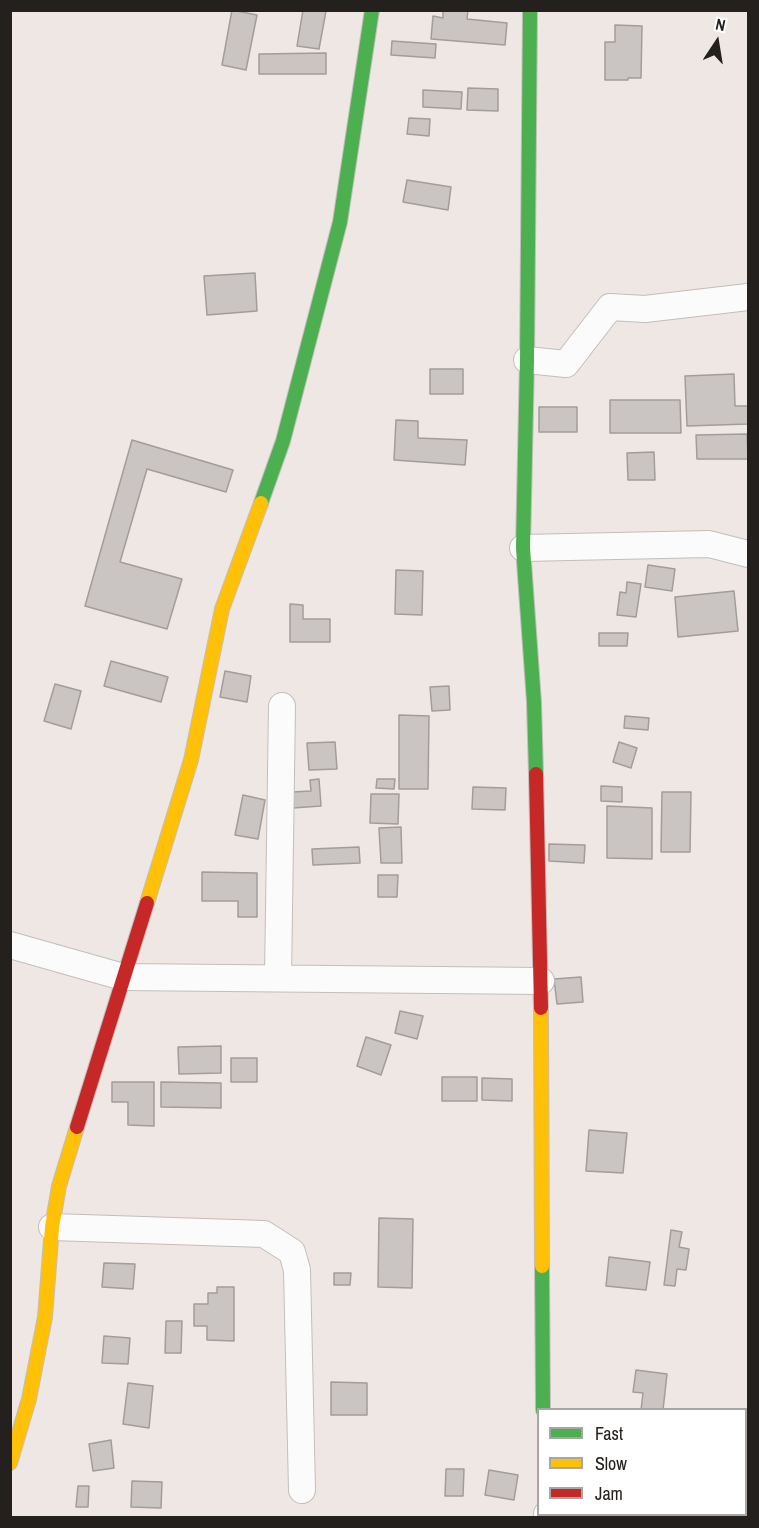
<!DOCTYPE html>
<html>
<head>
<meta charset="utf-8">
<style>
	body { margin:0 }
	#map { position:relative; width:759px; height:1528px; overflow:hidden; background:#eee7e3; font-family:"Archivo Narrow",sans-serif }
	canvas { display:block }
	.frame { position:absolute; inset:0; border:12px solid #24201d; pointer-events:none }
	.legend { position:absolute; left:537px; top:1408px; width:210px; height:108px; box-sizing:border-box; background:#fff; border:2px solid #a7a6a5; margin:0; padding:8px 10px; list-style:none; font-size:18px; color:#24201d }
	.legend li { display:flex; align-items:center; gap:12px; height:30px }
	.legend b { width:30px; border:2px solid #a7a6a5 }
	.north { position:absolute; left:687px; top:12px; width:60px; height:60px; -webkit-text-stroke:4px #fff; paint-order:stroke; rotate:12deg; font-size:16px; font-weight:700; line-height:24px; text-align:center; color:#24201d }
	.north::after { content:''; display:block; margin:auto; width:21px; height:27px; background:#24201d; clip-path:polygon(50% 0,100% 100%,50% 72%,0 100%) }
</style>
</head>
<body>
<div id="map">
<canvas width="759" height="1528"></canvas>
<div class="frame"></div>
<ul class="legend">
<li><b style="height:8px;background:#4caf50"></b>Fast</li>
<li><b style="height:8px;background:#ffc107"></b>Slow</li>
<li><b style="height:8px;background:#c62828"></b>Jam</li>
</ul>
<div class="north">N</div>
</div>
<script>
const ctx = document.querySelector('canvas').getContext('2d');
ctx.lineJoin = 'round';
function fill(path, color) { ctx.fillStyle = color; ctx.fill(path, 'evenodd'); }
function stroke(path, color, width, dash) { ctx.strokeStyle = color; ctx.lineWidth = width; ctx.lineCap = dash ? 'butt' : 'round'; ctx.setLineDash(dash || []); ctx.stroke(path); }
const building = new Path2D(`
	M232,10l25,5 -11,55 -24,-5z
	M303,10l23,1 -7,38 -22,-3z
	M443,10h25l-1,9 40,4 -2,22 -74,-6 2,-23 10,2z
	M615,25l27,1 -1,52h-13v2h-23v-38h10z
	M392,41l44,3 -1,14 -44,-3z
	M326,53v21h-67v-20z
	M468,88l30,1v22l-31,-1z
	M423,90l39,2 -1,17 -38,-2z
	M409,118l21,1 -1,17 -22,-2z
	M407,180l44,7 -3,23 -45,-8z
	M255,273l2,38 -50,4 -3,-39z
	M430,369h33v25h-33z
	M734,374l1,32h13v18l-61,2 -2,-50z
	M610,400h70l1,33h-71z
	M539,407h38v25h-38z
	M396,420l22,1v17l49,2 -2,25 -71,-5z
	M747,434l1,25h-51l-1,-24z
	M132,440l101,30 -7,22 -79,-23 -27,93 62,17 -15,50 -82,-23z
	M654,452l1,28h-27l-1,-27z
	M648,565l27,4 -3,22 -27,-4z
	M396,570l27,1 -1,44 -27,-1z
	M627,582l14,2 -5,33 -19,-2 3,-23 6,1z
	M734,591l4,40 -60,6 -3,-40z
	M290,604l13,1v14h27v23h-40z
	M599,633h29l-1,13h-28z
	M111,661l57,16 -7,25 -57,-16z
	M225,671l26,5 -4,26 -27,-5z
	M55,684l26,7 -10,38 -27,-8z
	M449,686l1,24 -18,1 -2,-24z
	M399,715l30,1 -1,73h-29z
	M625,716l24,2 -1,12 -24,-2z
	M335,742l2,27 -28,1 -2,-27z
	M619,742l18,6 -6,20 -18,-6z
	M319,779l2,27 -28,2 -1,-16 19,-1 -1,-11z
	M377,779h18l-1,10 -18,-1z
	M601,786l21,1v15l-21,-1z
	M473,787l33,1 -1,22 -33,-1z
	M662,792h29l-1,60h-29z
	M371,794h28l-1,30 -28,-1z
	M243,795l22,5 -7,39 -23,-4z
	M607,806l45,2v51l-45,-1z
	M401,827l1,36h-21l-2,-35z
	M549,844l36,1 -1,18 -35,-2z
	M359,847l1,16 -47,2 -1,-16z
	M202,872l55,1v44h-19v-16h-36z
	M378,875h20l-1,22h-19z
	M581,977l2,25 -26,2 -3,-25z
	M400,1011l23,5 -6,23 -22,-6z
	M366,1037l25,8 -10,30 -24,-9z
	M221,1046v27l-42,1 -1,-27z
	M231,1058h26v24h-26z
	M442,1077h35v24h-35z
	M482,1078l30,1v22l-30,-1z
	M112,1082h42v44l-26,-1v-23h-16z
	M161,1082l60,1v25l-60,-1z
	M589,1130l38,3 -4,40 -37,-2z
	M379,1218l34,1 -1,69 -34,-1z
	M671,1230l11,2 -3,15 10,2 -3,21 -9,-1 -2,17 -11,-1z
	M609,1257l41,5 -4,28 -40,-4z
	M104,1263l31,1 -2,25 -31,-2z
	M334,1273h17l-1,12h-16z
	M217,1287h17v54l-27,-1v-14h-13v-22h14v-11h9z
	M166,1321h16l-1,32h-16z
	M104,1336l26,2 -2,26 -26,-1z
	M636,1370l31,4 -4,36h-22l2,-17 -10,-1z
	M331,1382l36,1v32h-36z
	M128,1383l25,3 -4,42 -26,-4z
	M111,1440l3,28 -21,3 -4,-27z
	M446,1469h18l-1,27h-18z
	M489,1470l29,5 -4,25 -29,-5z
	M132,1481l30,1 -1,26 -30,-1z
	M78,1486h11l-1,21h-12z`);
fill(building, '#cac5c2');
stroke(building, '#a29d9a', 1.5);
const street = new Path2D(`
	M527,360l39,4 44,-57 35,2 103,-12
	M523,548l186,-4 39,10
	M10,945l113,32 418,4
	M278,978l4,-272
	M52,1227l212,7 28,18 5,18 5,220
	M547,1514v4`);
const fast = new Path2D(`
	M530,10l-3,350 -4,188 11,154 2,72
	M261,503l22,-62 57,-219 32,-212
	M542,1266l1,144`);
const slow = new Path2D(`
	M147,903l44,-143 31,-151 39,-106
	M541,1008l1,258
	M10,1463l19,-64 16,-82 7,-90 7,-41 18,-59`);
const jam = new Path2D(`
	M536,774l5,234
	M77,1127l70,-224`);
stroke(street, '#c3bebb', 28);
stroke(fast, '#c3bebb', 16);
stroke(slow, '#c3bebb', 16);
stroke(jam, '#c3bebb', 16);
stroke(street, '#fcfbfb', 26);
stroke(fast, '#4caf50', 14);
stroke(slow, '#ffc107', 14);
stroke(jam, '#c62828', 14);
</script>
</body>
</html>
